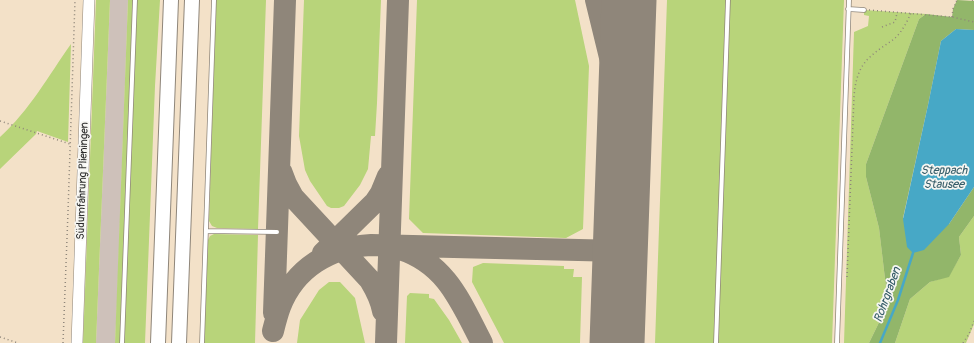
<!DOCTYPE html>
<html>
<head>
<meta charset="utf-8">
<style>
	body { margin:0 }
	canvas { display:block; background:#f3e1c8 }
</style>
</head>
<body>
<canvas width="974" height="343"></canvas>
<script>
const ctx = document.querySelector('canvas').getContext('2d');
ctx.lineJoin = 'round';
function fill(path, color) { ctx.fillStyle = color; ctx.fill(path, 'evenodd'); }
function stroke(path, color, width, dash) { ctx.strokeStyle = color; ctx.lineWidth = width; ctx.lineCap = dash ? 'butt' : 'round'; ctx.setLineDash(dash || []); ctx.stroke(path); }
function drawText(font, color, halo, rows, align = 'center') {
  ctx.font = font + ' Pangolin,sans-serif'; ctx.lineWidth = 3.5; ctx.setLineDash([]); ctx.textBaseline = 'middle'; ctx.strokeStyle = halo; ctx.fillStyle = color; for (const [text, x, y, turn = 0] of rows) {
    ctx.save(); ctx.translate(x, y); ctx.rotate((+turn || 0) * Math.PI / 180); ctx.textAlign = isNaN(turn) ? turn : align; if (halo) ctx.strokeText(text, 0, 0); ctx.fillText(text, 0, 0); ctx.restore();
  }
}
fill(new Path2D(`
	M110,0h18l-11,303 -2,40h-19z`), '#cec1ba');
fill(new Path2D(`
	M96,0h14l-14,343h-13z
	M128,0h32l-5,86 -10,257h-30z
	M216,0h50l-8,229 -41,-1 -5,-2 -3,-5z
	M304,0h77l-4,103 -2,33h-4l-3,33 -8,16 -16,21 -5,2h-8l-4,-2 -17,-25 -5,-11 -6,-34z
	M417,0h158l14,66 -6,163 -17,9 -143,-5 -14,-14z
	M667,0h59l-12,343h-59z
	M729,0h115l-12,343h-115z
	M864,10l62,4 -7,5 -53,145v13l13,51 9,76 -19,39h-25l10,-311 14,-6 1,-10 -5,-1z
	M71,44l-3,98 -31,-11 -1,3 -36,35v-32c29,-26 49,-62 71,-93z
	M974,216v108l-8,19h-71l15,-44 20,-17 19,-6 12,-21 -2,-18z
	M214,234l44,1 -3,108h-51l4,-103 2,-4z
	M483,263l81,3v3h10l-1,8h9l-2,66h-76l-32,-61 1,-15z
	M329,282h11l15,16 10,45h-68l3,-23 19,-30z
	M410,293l19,1v4l5,1 15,21 13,23h-57l2,-47z`), '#b8d47a');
fill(new Path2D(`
	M957,0l17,1v29l-18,-1 -15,12 -13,64 -25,113 46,6 25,-37v29l-15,21 2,18 -12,22 -19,5 -20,17 -15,44h-26l19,-39 -9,-76 -13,-51v-13l53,-145 7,-5 26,3 1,-8z`), '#92b66a');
fill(new Path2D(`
	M956,29l18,1v157l-25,37 -25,26 -11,3 -6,-6 -4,-28 25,-114 13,-64z`), '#47a8c6');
stroke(new Path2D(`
	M880,343l18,-43 15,-47`), '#47a8c6', 2.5);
stroke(new Path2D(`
	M596,0l29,119
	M281,171l5,13 7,13 77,83c6,10 11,19 13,31
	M400,249c47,15 61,54 82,94
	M323,253l52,-51 6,-9 7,-17
	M274,313l11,-313
	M273,331c2,-8 4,-16 7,-24 15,-39 50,-60 91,-62l249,6
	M386,343l12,-343`), '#8f867a', 22);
stroke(new Path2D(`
	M617,343l12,-343`), '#8f867a', 55);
const lane = new Path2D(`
	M848,9l16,1
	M207,231l70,1
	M122,343l13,-343
	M202,343l12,-343
	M716,343l12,-343
	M837,343l12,-343`);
const secondary = new Path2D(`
	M77,343l12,-343`);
const highway = new Path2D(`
	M158,343l13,-343
	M179,343l13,-343`);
stroke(lane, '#8f867a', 5.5);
stroke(secondary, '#8f867a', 12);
stroke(highway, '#8f867a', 16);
stroke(new Path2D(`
	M972,0l2,1
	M869,10l83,7 22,5
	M952,17l1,-8 4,-9
	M882,27l13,-5 2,-9
	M0,121l70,23
	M847,277l7,-180c1,-14 4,-29 15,-39 8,-8 17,-13 25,-19 8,-7 13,-17 17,-26
	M0,337l18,6
	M63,343l5,-131 7,-212
	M963,343l6,-9 5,-13`), '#8f867a', 1.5, [1, 3]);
stroke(lane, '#fff', 4);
stroke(secondary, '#fff', 11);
stroke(highway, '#fff', 14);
drawText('11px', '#2b2b2b', '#f6f6f2', [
	["Südumfahrung Plieningen",83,181,-88]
]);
drawText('italic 12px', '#365d69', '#f6f6f2', [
	["Steppach",944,171],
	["Stausee",944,185],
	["Rohrgraben",888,295,-70]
]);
</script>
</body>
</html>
